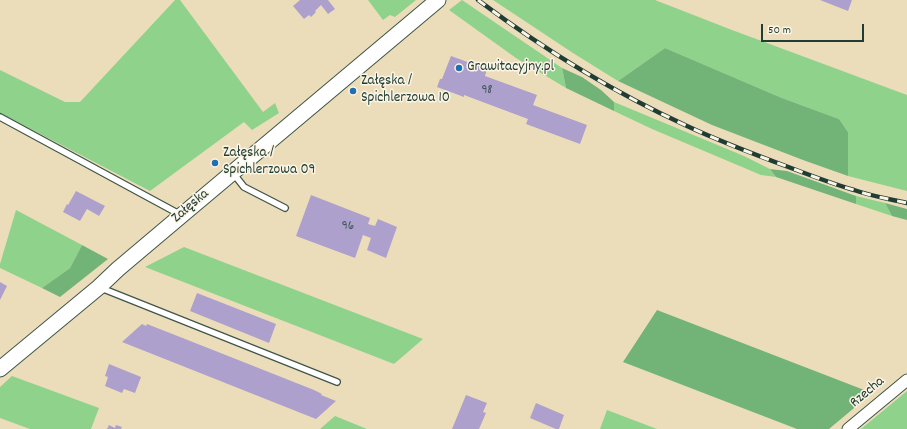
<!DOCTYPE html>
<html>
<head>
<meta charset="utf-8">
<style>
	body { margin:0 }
	#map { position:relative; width:907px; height:429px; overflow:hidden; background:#ecddba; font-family:Dekko,sans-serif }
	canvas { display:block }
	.scale { position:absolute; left:761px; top:24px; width:103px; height:18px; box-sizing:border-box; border:2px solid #1f3d34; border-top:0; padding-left:5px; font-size:12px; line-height:14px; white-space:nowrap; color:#1f3d34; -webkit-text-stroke:3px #fcf5e5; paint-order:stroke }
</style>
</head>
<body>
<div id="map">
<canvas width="907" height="429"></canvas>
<div class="scale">50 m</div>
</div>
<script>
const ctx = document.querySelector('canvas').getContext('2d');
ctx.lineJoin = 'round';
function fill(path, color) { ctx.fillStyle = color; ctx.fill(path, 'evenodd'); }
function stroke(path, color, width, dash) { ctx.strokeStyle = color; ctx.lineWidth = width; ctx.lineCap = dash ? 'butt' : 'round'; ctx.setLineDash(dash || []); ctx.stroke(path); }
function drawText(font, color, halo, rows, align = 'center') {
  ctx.font = font + ' Dekko,sans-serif'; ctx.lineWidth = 3; ctx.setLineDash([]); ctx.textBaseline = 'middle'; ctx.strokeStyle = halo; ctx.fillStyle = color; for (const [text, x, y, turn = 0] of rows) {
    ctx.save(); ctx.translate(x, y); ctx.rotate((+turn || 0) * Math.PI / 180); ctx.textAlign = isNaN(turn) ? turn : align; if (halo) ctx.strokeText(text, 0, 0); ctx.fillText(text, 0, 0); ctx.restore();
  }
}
fill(new Path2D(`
	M175,0h5l83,112 12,-9 4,10 -27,17 -8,-8 -94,69 -150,-78v-43l65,32h15z
	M368,0h48l-21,17 -5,-2 -7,5z
	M462,0l100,68 4,20 -50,-30 -67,-48z
	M493,0h162l77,30 175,65v96l-59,-15v-44l-9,-13 -57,-21 -117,-50 -47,33 -45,-28z
	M614,102l130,54 26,13 6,8 -15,-2 -109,-46 -38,-18z
	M856,196l29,7 7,13 -36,-12z
	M16,210l66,35 -12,23 -28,20 -42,-20v-4z
	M184,247l239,92 -29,25 -249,-97z
	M12,376l87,32 -8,21h-61l-30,-11v-31z
	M907,391v38h-46z
	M607,410l50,19h-57z
	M335,416l32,13h-47z`), '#8ed28b');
fill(new Path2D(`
	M665,48l117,50 57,21 9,13v44l-45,-16 -91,-35 -94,-44z
	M562,68l20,9 19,13 13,12v9l-48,-23z
	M770,169l17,2 69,25v8l-80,-27z
	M885,203l22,6v11l-15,-4z
	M82,245l26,14 -48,38 -18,-9 28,-20z
	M657,310l215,83 -43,36h-32l-174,-67z`), '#72b477');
fill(new Path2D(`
	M300,0h28l7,9 -7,5 -7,-9 -6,6 1,1 -5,5 -2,-2 -5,4 -11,-13z
	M820,0h32l-4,11z
	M451,56l36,13 -2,7 52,19 -4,10 54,20 -7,19 -54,-20 2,-5 -64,-24v2l-27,-10 3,-8h2z
	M76,191l29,15 -6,10 -12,-7 -7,12 -17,-9 4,-8 1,1z
	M311,195l59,23 -2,6 7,2 3,-7 19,8 -11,31 -19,-8 4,-12 -8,-3 -8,23 -59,-22z
	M0,282l7,4 -7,14z
	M197,293l79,31 -7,19 -79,-32z
	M142,324l4,2 1,-2 61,24 106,42 8,4 -1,1 15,6 -20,18 -194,-77z
	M109,364l32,13 -6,16 -11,-4 -2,4 -17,-7 3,-9 -3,-1z
	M466,395l21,8 -4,9 3,1 -7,16h-27z
	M536,403l28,12 -5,14h-3l-26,-11z
	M109,425l6,3 1,-3 6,2 -1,2h-14z`), '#ada0cc');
const lane = new Path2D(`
	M0,117l181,98
	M233,173l11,14 41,21
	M101,288l236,94`);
const street = new Path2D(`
	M848,429l59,-49`);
const secondary = new Path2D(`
	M0,369l99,-82 19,-18 64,-54 256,-215`);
stroke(lane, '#3e5548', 8);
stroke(street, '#3e5548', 13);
stroke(secondary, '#3e5548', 17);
stroke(lane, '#fff', 5.5);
stroke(street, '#fff', 11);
stroke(secondary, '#fff', 15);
const rail = new Path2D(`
	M478,0c65,49 135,92 209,126 34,16 69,29 104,42 21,8 42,16 63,22 17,6 35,9 53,13`);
stroke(rail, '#1f3d34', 4.5);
stroke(rail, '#fcf5e5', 3, [9]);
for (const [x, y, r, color] of [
	[459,68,4,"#1f6fb2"],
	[353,91,4,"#1f6fb2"],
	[215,163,4,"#1f6fb2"]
]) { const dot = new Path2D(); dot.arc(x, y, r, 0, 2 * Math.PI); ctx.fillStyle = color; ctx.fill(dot); stroke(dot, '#fcf5e5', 1.5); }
drawText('13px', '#42565a', null, [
	["98",487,91],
	["96",348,227]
]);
drawText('15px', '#1f3d34', '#fcf5e5', [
	["Grawitacyjny.pl",467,68],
	["Załęska /",361,82],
	["Spichlerzowa 10",361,99],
	["Załęska /",223,154],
	["Spichlerzowa 09",223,171]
], 'left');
drawText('15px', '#1f3d34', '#fcf5e5', [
	["Załęska",191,207,-40],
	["Rzecha",868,393,-40]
]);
</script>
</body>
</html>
